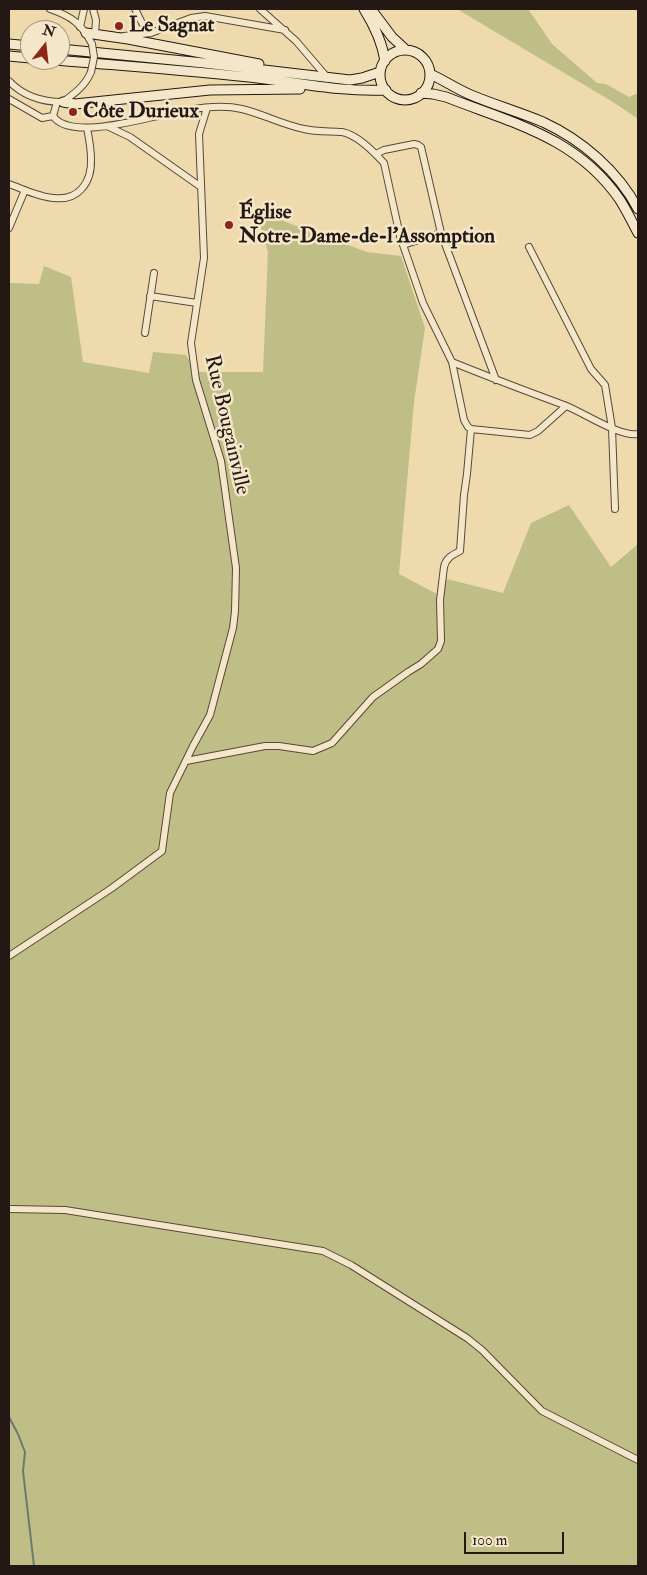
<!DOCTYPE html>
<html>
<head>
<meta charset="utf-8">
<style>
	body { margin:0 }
	#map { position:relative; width:647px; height:1575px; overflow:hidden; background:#eedaac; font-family:"IM FELL Double Pica",serif }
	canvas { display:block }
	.frame { position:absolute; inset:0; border:10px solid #241814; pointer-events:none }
	.north { position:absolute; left:20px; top:20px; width:50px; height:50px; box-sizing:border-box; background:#f4e7c9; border:1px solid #a19481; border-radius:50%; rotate:16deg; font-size:14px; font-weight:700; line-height:20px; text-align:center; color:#241814 }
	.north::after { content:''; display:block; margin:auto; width:18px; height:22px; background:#8f2418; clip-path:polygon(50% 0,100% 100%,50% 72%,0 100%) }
	.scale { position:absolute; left:464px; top:1532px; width:100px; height:22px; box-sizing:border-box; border:2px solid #241814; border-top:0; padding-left:6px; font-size:15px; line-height:18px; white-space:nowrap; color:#241814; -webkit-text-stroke:4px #f4e7c9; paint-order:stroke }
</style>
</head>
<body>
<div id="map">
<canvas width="647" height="1575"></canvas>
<div class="frame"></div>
<div class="north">N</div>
<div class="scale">100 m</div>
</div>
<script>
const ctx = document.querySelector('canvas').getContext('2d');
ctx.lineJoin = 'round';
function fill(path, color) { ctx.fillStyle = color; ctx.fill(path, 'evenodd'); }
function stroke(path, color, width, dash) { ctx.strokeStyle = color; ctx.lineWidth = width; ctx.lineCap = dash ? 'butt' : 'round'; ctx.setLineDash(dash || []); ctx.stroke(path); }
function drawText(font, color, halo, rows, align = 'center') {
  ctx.font = font + ' "IM FELL Double Pica",serif'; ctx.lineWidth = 5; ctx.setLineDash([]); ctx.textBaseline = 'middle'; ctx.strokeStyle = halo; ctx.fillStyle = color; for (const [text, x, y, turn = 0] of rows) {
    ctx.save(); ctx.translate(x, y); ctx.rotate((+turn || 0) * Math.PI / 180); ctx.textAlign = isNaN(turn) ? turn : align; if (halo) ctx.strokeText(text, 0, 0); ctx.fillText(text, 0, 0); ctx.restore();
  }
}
fill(new Path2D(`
	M457,9h71l24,35 45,39 9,1 23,13 9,-4v26l-25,-17z
	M256,211l111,41 34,4 24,72 -11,74 -15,172 40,21 8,-16 56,14 28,-70 38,-18 42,62 27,-23v1022h-629v-1283l30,1 5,-18 27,11 12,85 66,11 4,-21 33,3 10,17h67l5,-120z`), '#bebe86');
stroke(new Path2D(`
	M9,1417l9,17 7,18 -2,19 11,95`), '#6a7a6d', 2);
const street = new Path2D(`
	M50,9c21,7 32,15 42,35
	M93,9l3,11 -1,15
	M135,9l7,14 9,10
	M260,9l36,32 30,35
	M80,27l4,-18
	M124,36l27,-3 40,-15 14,-2 80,14
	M9,81c14,15 34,21 54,21 12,-9 22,-16 28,-30
	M9,99l33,19 11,-2
	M57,102l-4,14c16,24 85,4 109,-1 25,-5 55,-12 80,-6 21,5 41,16 62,20 12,3 25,2 38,3 16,3 32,20 42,31l16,73 23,67 29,59 12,58 4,7 3,2 -4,45 -3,21 -4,56c-8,4 -14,7 -16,16l-4,33 1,41 -3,8 -17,15 -13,8 -35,25 -41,46 -19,8 -34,-5h-14l-79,15
	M107,126l23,11 71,50
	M376,154l8,-4 30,-6 4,1 3,2 20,86 55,147
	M9,184c14,5 30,13 45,14 24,3 38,-15 37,-39 0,-10 -2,-21 -4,-31
	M9,228l16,-38
	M403,245l38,-12
	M529,247l62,122 14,16 1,6 6,37 3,81
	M150,296l47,7
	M145,333l9,-60
	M452,362c37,15 74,29 112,43 19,7 55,32 74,29
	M471,429l59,6 8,-4 28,-25
	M9,956l103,-68 50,-37 8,-58 23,-47 17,-31 23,-87 2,-17 1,-43 -15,-107 -25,-81 -5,-37 13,-85 -5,-124 8,-26
	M9,1209l56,1 258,41 28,14 116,73 15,12 60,61 96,49`);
const secondary = new Path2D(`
	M364,9c10,16 18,32 21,52
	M371,9l21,28 14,13
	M86,33l42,6 131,25
	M9,44l21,2
	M60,49l144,14 146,17 12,-2 18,-6
	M380 75a25 25 0 1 1 50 0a25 25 0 1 1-50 0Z
	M9,56l21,2
	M56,60c69,6 139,11 209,19 40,5 79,13 121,11
	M430,74c14,6 26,15 41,21 24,10 48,17 72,27 39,18 75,49 95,87
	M421,93l12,1 13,3c66,26 131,40 174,103 7,11 12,22 18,33
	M63,102l12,2 135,-14 90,-1`);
stroke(street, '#56483a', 8);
stroke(secondary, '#241814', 11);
stroke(street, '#f4e7c9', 6);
stroke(secondary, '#f4e7c9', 9);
const streetBridge = new Path2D(`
	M91,72l3,-15 -2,-13`);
stroke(streetBridge, '#56483a', 8, []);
stroke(streetBridge, '#f4e7c9', 6);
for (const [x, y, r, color] of [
	[119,26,5,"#8f2418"],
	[73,112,5,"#8f2418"],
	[229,225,5,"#8f2418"]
]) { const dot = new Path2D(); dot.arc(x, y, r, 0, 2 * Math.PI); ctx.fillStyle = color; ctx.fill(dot); stroke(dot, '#f4e7c9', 2); }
drawText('bold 21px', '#241814', '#f4e7c9', [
	["Le Sagnat",129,26],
	["Côte Durieux",83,112],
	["Église",239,213],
	["Notre-Dame-de-l'Assomption",239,237]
], 'left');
drawText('21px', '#241814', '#f4e7c9', [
	["Rue Bougainville",226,425,77]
]);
</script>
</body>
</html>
